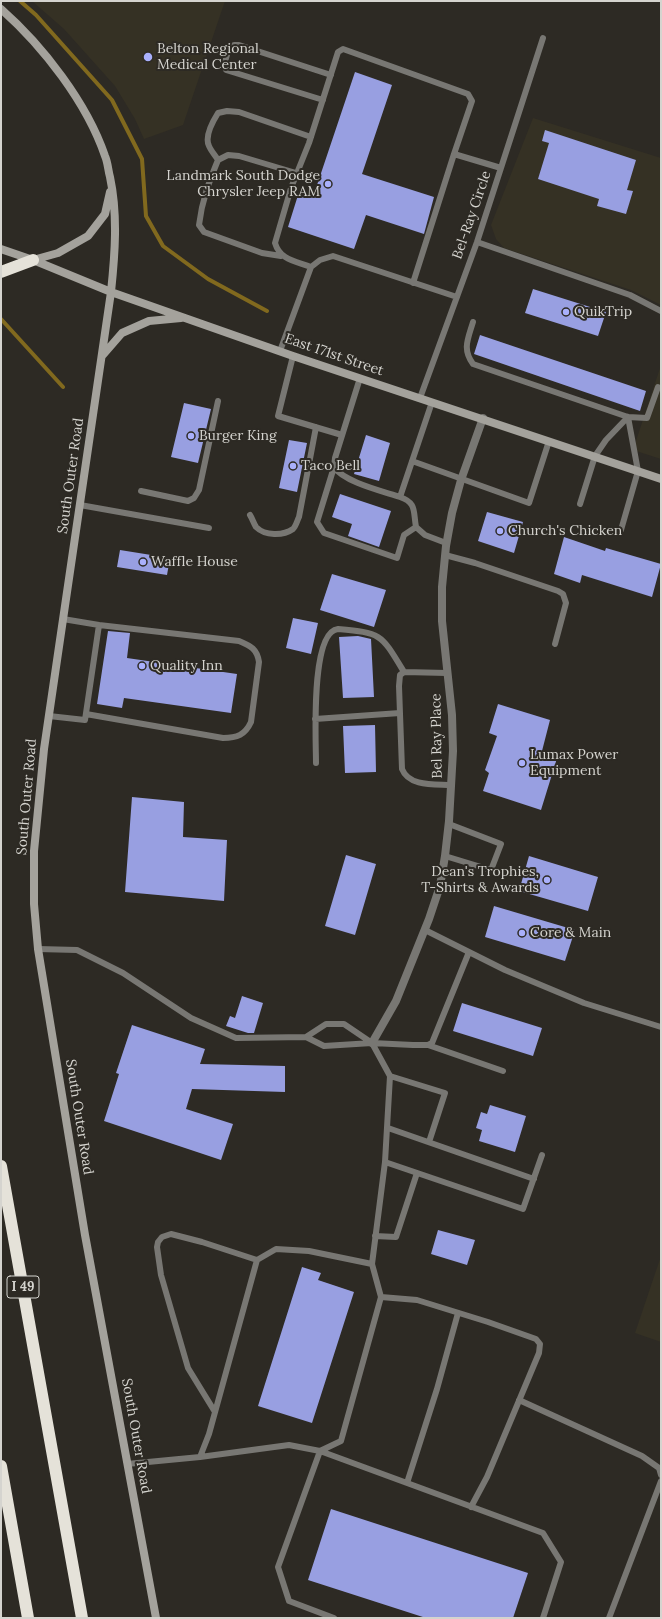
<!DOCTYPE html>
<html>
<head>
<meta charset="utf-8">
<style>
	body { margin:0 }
	#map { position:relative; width:662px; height:1619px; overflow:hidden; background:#2d2a24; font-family:Lora,serif }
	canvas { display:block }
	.frame { position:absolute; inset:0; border:2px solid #d5d4cf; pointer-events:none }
</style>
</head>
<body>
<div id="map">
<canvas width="662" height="1619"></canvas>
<div class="frame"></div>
</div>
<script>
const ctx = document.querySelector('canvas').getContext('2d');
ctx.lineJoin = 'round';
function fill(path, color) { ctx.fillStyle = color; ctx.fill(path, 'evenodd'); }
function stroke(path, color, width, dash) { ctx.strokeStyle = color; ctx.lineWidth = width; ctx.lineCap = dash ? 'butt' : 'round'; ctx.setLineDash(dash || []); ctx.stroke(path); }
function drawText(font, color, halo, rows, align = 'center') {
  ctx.font = font + ' Lora,serif'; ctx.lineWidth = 4; ctx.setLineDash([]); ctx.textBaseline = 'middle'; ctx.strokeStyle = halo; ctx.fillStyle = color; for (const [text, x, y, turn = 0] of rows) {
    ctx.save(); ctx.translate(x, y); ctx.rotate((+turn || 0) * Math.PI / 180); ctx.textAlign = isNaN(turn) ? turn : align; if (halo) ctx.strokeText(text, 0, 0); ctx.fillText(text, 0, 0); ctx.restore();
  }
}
fill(new Path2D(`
	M32,1h193l-42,124 -39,14 -9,-20 -20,-33 -51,-57z
	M533,118l128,40v147l-30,-15 -127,-42 -8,-9 -5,-14z
	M661,365v94l-28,-9z
	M661,1256v86l-26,-9z`), '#353124');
stroke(new Path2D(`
	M20,1l16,14 76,85 30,59 4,57 17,30 45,33 59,32
	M1,319l62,68`), '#81691e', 4);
fill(new Path2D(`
	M355,72l37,13 -30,89 72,23 -10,37 -58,-19 -12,34 -66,-22 11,-35 14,5z
	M545,130l91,30 -9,30 6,1 -7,23 -29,-8 2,-7 -61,-20 11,-36 -7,-2z
	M533,289l73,23 -8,24 -73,-23z
	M480,335l166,56 -6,20 -166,-57z
	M184,403l27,6 -13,54 -27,-6z
	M366,435l24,8 -11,38 -25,-7z
	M289,440l18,3 -10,49 -18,-4z
	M340,494l51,17 -12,36 -31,-11 4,-12 -20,-7z
	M487,512l36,10 -9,31 -36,-12z
	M564,537l41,14 1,-3 55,16 -9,33 -70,-22 -2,8 -26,-9z
	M120,550l50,8 -3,17 -50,-8z
	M332,574l54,16 -12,37 -54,-17z
	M293,618l25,5 -7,31 -25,-6z
	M108,631l22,2 -3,25 110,16 -6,39 -107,-15 -2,10 -25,-4z
	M358,636l13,3 3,58 -31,1 -4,-61z
	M498,704l52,16 -8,31 16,4 -17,55 -58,-19 6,-18 -4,-3 12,-34 -8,-3z
	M375,725l1,47 -31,1 -2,-47z
	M132,797l52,5 -1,35 44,3 -3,61 -99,-9z
	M346,855l30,9 -21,71 -30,-9z
	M529,856l69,21 -10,34 -69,-20z
	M494,906l81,24 -10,31 -80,-24z
	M242,996l21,7 -9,30h-6l-22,-7 4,-10 5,2z
	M462,1003l80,25 -9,28 -80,-25z
	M132,1025l73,24 -5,15 85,2v26l-93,-3 -6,20 47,15 -12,36 -117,-39 15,-47 -3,-1z
	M490,1105l36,11 -11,36 -36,-11 3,-11 -6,-2 5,-16 6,2z
	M438,1230l37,10 -8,25 -36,-11z
	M302,1267l19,6 -3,7 36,12 -42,131 -54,-17z
	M331,1509l197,64 -15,45h-87l-118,-38z`), '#989fe1');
stroke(new Path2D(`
	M323,100l-97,-30 -2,-5 5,-17 5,-3h5l92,30
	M218,160c-3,-5 -7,-9 -9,-14 -5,-10 4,-25 9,-33l9,-2 12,1 72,25
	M477,242l153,53 31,16
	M281,256l-19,-3 -58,-21 -5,-7c3,-25 10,-43 19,-65l10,-5 11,1 57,17
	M311,267c-16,-6 -31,-7 -36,-24l16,-55 18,-45 29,-91 5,-3 125,45 4,7 -18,53
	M413,283l41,-129 47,14
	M473,322c-5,17 -11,27 0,42l155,53 19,1 11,-31
	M280,351l31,-84 9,-7 13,-4 124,41
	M293,356l-15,60 64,19
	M360,378l-25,80 -1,9c10,15 48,24 66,30l32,-95
	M420,398l57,-156 66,-204
	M412,461l117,42 20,-62
	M334,467l-17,55 7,11 73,25 7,-23 12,-8
	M141,491l47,10 6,-3 5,-8 19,-89
	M400,497c17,6 13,14 16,30l9,8 21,8
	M580,504l15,-48 11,-16 22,-23 10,54 -17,59
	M80,505l129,23
	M250,515c2,3 4,9 6,12 9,9 27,9 37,2 3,-3 4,-8 6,-12l17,-90
	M445,555l30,8 83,28 5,3 3,9 -11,41
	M447,673l-43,-1 -4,3 -1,11 3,83c7,18 33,15 49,16
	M86,714l137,24c14,0 22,-3 28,-16l8,-60c-2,-13 -8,-16 -20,-21l-140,-16
	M49,716l36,4 14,-95 -36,-6
	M315,719l85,-6
	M316,763c0,-22 -6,-131 22,-134 44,4 43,5 66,43
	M445,856l46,14 10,-26 -52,-20
	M425,930l80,40 79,33 77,24
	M38,949l39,1 46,23 68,45 45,20 70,-1 18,9 48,-3 41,2h15l4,-2 37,-91
	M428,1045l75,26
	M390,1076l55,17 -16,49
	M388,1128l146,51
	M385,1162l138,47 19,-54
	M375,1236l21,1 21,-64
	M381,1297l36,3 71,22 48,17 4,5 -1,9 -52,124 -16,30
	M519,1400l123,56 17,12 2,7
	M215,1412l-27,-44 -27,-93 -4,-28 1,-5 4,-5 9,-3 31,8 55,18
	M200,1457l89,-12 31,6 21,-10 40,-144 -9,-33
	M127,1464l73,-7 9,-23 48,-174 19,-11 33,2 63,13 13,-102 5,-86 -18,-33 -28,-19h-18l-20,13
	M407,1483l30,-94 21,-76
	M334,1618l-45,-17 -11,-34 42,-116 223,82 18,29 -18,56
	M609,1618l52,-137`), '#787773', 6);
stroke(new Path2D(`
	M372,1043l24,-42 33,-82 11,-33 5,-30 4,-35 4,-70 -1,-36 -10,-94v-34l4,-41 6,-33 9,-33 22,-62`), '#787773', 8);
stroke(new Path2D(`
	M1,9c42,37 86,94 104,147 3,7 3,14 5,21 8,38 5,77 1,115l-67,457 -10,102v53l4,45 47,286 71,383
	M1,249l32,11 78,32 182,64 368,123
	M33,260l25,-7 30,-17 17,-22 5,-22
	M102,356l20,-23 27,-12 32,-3`), '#a4a29c', 8);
stroke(new Path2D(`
	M1,272l32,-12
	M1,1166l81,452
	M1,1466l27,152`), '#e5e2d9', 12);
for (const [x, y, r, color] of [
	[148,57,5,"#a9b0fc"],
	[328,184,4,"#a9b0fc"],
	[566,312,4,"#a9b0fc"],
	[191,436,4,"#a9b0fc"],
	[293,466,4,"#a9b0fc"],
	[500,531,4,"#a9b0fc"],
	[143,562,4,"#a9b0fc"],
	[142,666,4,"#a9b0fc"],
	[522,763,4,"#a9b0fc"],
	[547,880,4,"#a9b0fc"],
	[522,933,4,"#a9b0fc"]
]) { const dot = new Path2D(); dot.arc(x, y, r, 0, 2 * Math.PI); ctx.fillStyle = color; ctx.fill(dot); stroke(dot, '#2d2a24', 1.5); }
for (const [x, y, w] of [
	[23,1287,32]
]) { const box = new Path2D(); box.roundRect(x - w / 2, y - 11, w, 22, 3); ctx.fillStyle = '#2d2a24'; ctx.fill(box); stroke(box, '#d5d4cf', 1); }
drawText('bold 13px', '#d5d4cf', null, [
	["I 49",23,1287]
]);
drawText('14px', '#d5d4cf', '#2d2a24', [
	["Belton Regional",157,49],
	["Medical Center",157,65],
	["Landmark South Dodge",320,176,"right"],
	["Chrysler Jeep RAM",320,192,"right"],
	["QuikTrip",574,312],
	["Burger King",199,436],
	["Taco Bell",301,466],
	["Church's Chicken",508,531],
	["Waffle House",151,562],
	["Quality Inn",150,666],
	["Lumax Power",530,755],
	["Equipment",530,771],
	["Dean's Trophies,",539,872,"right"],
	["T-Shirts & Awards",539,888,"right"],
	["Core & Main",530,933]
], 'left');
drawText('14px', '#d5d4cf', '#2d2a24', [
	["Bel-Ray Circle",472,215,-71],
	["East 171st Street",334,355,19],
	["South Outer Road",71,476,-82],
	["Bel Ray Place",437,736,-91],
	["South Outer Road",27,797,-85],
	["South Outer Road",79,1117,81],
	["South Outer Road",136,1436,80]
]);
</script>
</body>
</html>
